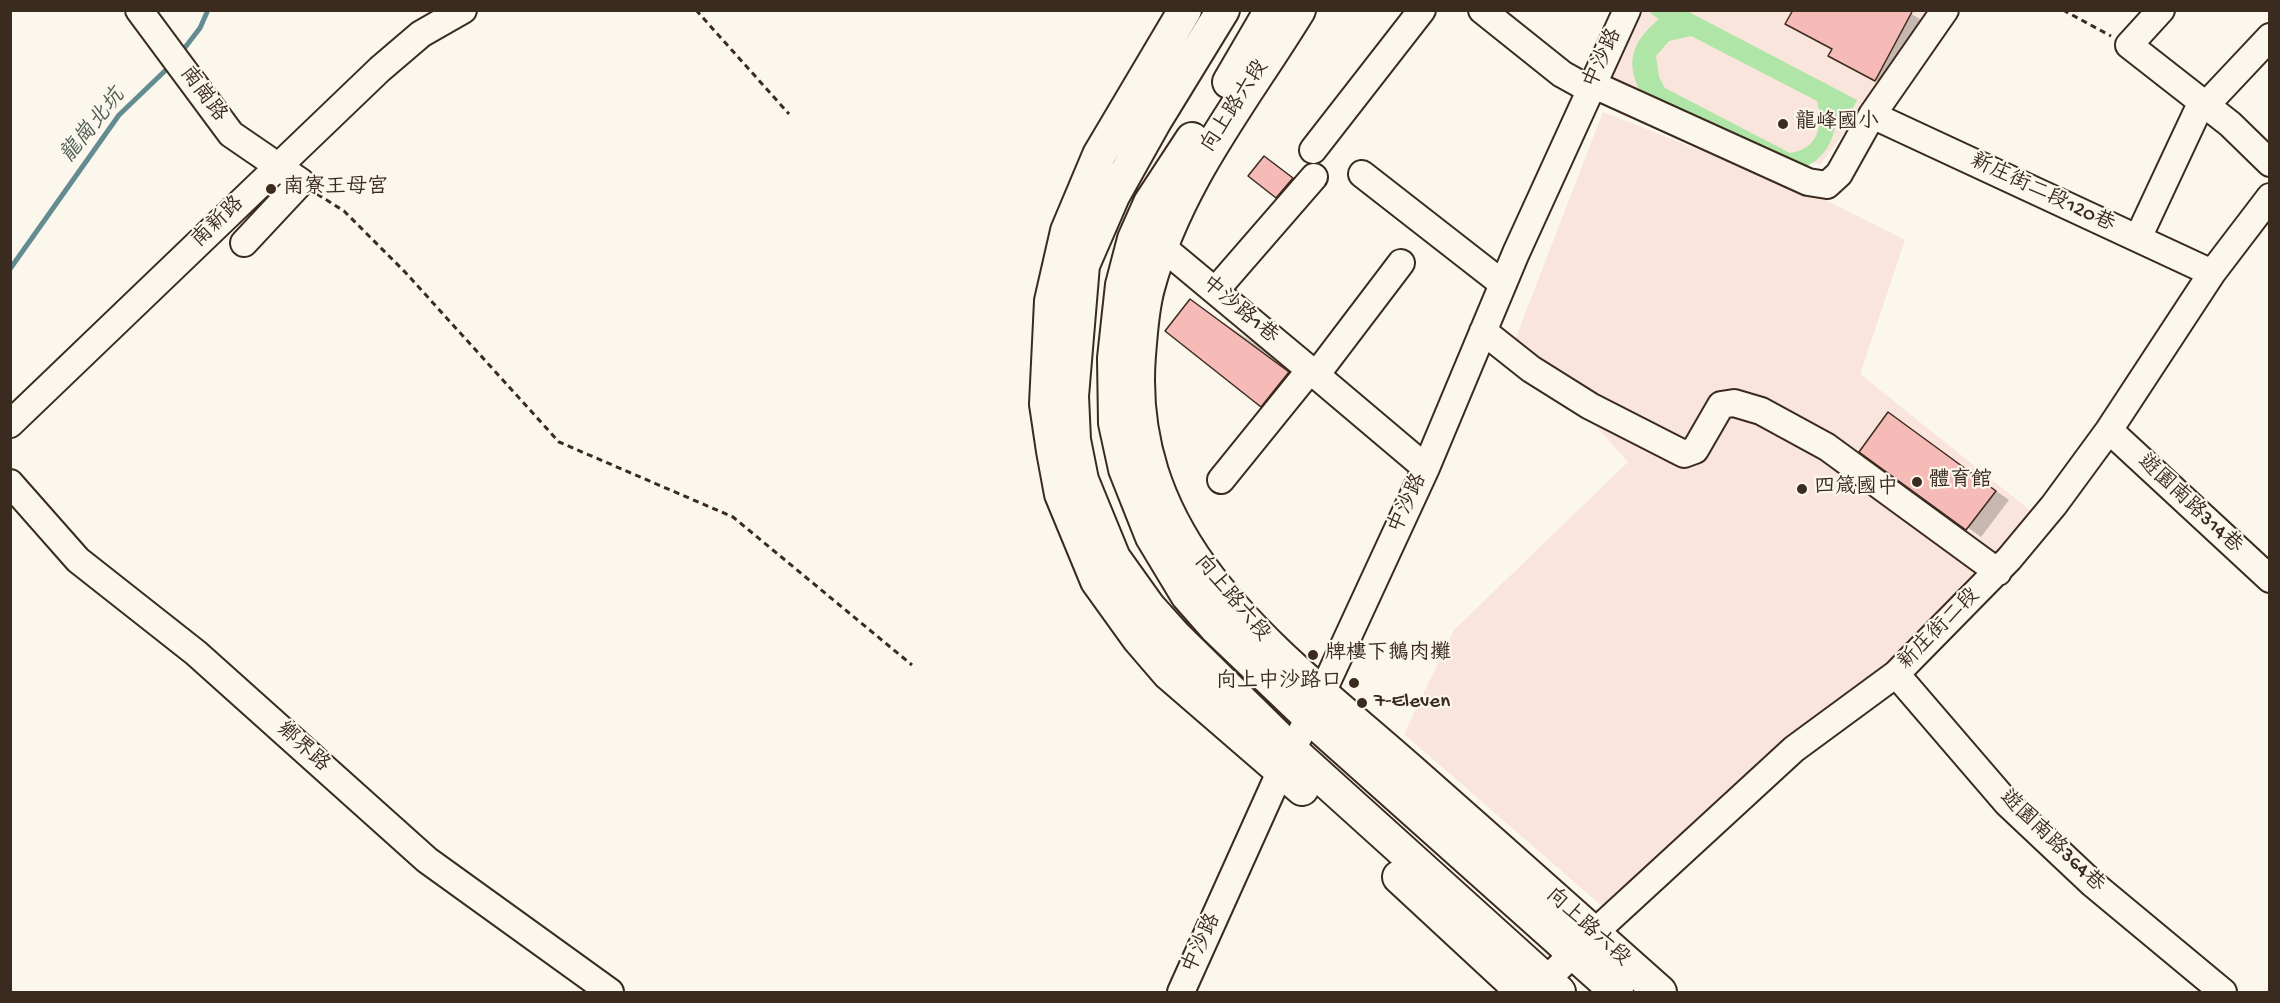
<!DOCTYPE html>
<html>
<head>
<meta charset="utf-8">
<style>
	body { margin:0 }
	#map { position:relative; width:2280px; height:1003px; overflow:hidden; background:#fbf7ec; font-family:"Gochi Hand",sans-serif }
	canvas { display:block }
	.frame { position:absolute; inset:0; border:12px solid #3b2a1e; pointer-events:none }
</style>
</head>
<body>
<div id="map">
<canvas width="2280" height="1003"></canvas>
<div class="frame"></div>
</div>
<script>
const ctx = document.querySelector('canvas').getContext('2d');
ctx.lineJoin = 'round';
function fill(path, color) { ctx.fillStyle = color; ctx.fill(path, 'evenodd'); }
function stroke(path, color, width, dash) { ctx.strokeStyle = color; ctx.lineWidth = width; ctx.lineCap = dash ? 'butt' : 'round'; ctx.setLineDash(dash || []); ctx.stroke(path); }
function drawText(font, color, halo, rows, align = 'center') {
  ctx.font = font + ' "Gochi Hand","LXGW WenKai TC",sans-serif'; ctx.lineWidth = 4.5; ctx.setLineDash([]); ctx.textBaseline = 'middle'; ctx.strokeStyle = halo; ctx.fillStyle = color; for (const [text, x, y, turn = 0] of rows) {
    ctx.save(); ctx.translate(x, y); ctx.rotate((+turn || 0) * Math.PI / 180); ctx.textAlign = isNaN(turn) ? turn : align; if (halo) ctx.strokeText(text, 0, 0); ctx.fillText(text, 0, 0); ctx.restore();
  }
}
fill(new Path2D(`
	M1643,11h293l-116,154 -211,-82z
	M1603,112l214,84 88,44 -45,134 177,142 -139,153 -288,244 -206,-179 50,-104 174,-168 -54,-61 -63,-51z`), '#fae5dc');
fill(new Path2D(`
	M1652,11h35l170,89 -7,14 -13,-5c-1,25 -8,47 -32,58l-162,-70c-19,-34 -12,-54 16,-78l-9,-6zM1691,36l126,65c6,24 2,48 -27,52l-125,-65 -6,-11 -3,-21 13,-15z`), '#afe5a7');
fill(new Path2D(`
	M1905,10l23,14 -36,65 -45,-24z
	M1264,158l48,33 -15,17 -20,-11z
	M1190,301l75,49 43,35 -26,32 -20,-12z
	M1888,414l121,86 -28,37 -120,-86z`), '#0003');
stroke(new Path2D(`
	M180,54l20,-26 8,-18
	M10,269l109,-154 51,-49`), '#648c90', 5);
const building = new Path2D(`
	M1793,10h120l-38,71 -47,-25 4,-7 -47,-25z
	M1264,156l29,22 -17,20 -28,-22z
	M1190,299l99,73 -28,35 -96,-76z
	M1888,412l108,79 -30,39 -107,-78z`);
fill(building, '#f6bab7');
stroke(building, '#3b2a1e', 1.5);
const minor = new Path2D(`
	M139,10l92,124 70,48 -57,61
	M1482,10l80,64 27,15h14l205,93 19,3 12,-11 33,-59 73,-105
	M2161,10l-32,35 101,79 40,39
	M2206,105l64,-68
	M1872,115l340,158
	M1313,150l109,-140
	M1362,174l141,110
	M2138,238l59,-126
	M1161,246l155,129
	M1401,263l-85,112 110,93
	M1215,291l99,-114
	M1483,331l48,38 59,37 94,48 11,-4 26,-45 13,-2 27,8 66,36 171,125
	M10,424l370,-355 41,-35 42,-24
	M2109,430l161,149
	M1221,480l89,-110
	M10,483l68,77 118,93 231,207 183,132
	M1896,674l111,129 86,81 130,108
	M1181,992l100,-222 40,-75 105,-227 90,-215 111,-243
	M1534,992l60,-59 200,-184 102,-75 113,-115 45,-54 55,-75 103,-157 58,-76`);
const major = new Path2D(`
	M1185,10l-86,145 -32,76 -16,70 -5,103 7,47 8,43 36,87 41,57 31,36 133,115
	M1223,10l-68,111 -42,75 -30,69 -11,131 2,44 8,40 32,78 35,49 26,29 116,114 268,242
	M1299,10c-56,91 -123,173 -151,278 -6,22 -7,45 -9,67 -15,194 141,300 270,414 84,74 167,148 251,223
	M1229,82l42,-72
	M1192,139l-42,64 -16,36 -12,46 -8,73 1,65 10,46 27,68 35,58 29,33 93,89 308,275
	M1399,877l124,115`);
stroke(minor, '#3b2a1e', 30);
stroke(major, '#3b2a1e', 36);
stroke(new Path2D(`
	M696,10l93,104
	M2063,10l48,26
	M317,194l27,17 61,61 154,170 174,75 179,148`), '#3b2a1e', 3, [6, 4.5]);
stroke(minor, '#fbf7ec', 26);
stroke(major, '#fbf7ec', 32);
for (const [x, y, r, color] of [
	[1783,124,6,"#3b2a1e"],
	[271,189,6,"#3b2a1e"],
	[1917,482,6,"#3b2a1e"],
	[1802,489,6,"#3b2a1e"],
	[1313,655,6,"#3b2a1e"],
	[1354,683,6,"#3b2a1e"],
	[1362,703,6,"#3b2a1e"]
]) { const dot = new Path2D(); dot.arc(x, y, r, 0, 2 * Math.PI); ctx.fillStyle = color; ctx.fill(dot); stroke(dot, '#fbf7ec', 2); }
drawText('21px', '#3b2a1e', '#fbf7ec', [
	["中沙路",1604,59,-65],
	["南崗路",202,95,53],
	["向上路六段",1236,107,-57],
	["新庄街二段120巷",2042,194,25],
	["南新路",219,223,-44],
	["中沙路1巷",1239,311,40],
	["中沙路",1409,504,-65],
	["遊園南路314巷",2189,505,43],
	["向上路六段",1231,599,50],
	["新庄街二段",1940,630,-45],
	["鄉界路",302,748,42],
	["遊園南路364巷",2051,842,44],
	["向上路六段",1587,928,42],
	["中沙路",1203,944,-65]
]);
drawText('21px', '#3b2a1e', '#fbf7ec', [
	["龍峰國小",1795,124],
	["南寮王母宮",283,189],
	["體育館",1929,482],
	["四箴國中",1814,489],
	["牌樓下鵝肉攤",1325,655],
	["向上中沙路口",1342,683,"right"],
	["7-Eleven",1374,703]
], 'left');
drawText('italic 22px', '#4f5b57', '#fbf7ec', [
	["龍崗北坑",94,127,-51]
]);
</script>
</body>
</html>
